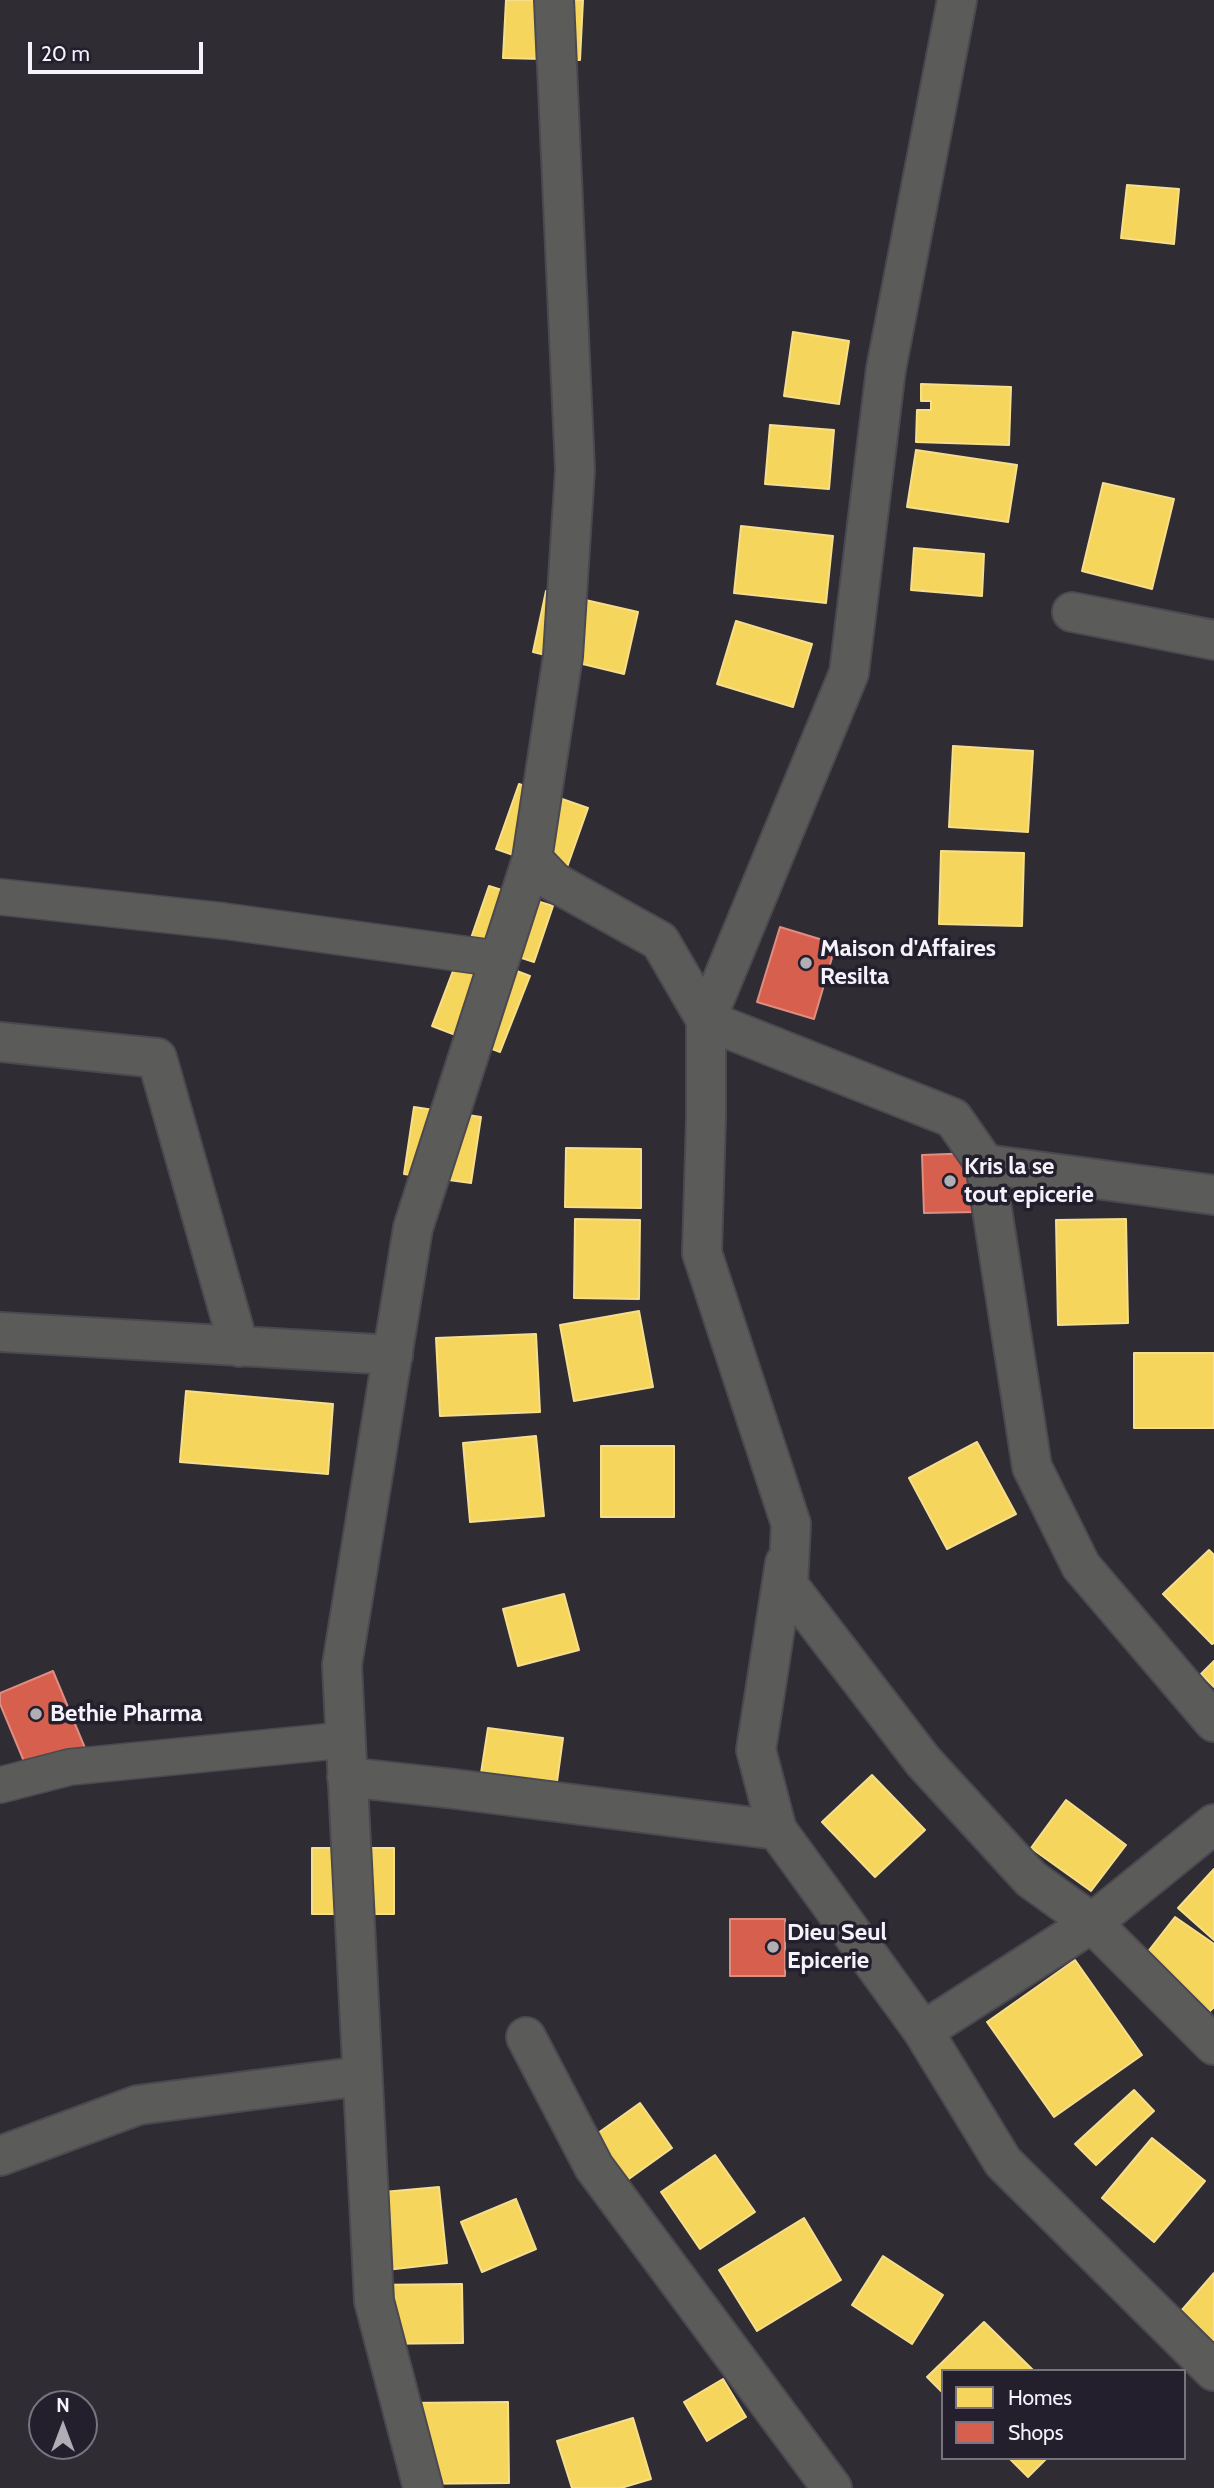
<!DOCTYPE html>
<html>
<head>
<meta charset="utf-8">
<style>
	body { margin:0 }
	#map { position:relative; width:1214px; height:2488px; overflow:hidden; background:#2f2c34; font-family:Cabin,sans-serif }
	canvas { display:block }
	.legend { position:absolute; left:941px; top:2369px; width:245px; height:91px; box-sizing:border-box; background:#241f2d; border:2px solid #78737f; margin:0; padding:9px 12px; list-style:none; font-size:21px; color:#f5f2fb }
	.legend li { display:flex; align-items:center; gap:14px; height:35px }
	.legend b { width:35px; border:2px solid #78737f }
	.north { position:absolute; left:28px; top:2390px; width:70px; height:70px; box-sizing:border-box; background:#241f2d; border:2px solid #78737f; border-radius:50%; rotate:0deg; font-size:19px; font-weight:700; line-height:28px; text-align:center; color:#f5f2fb }
	.north::after { content:''; display:block; margin:auto; width:24px; height:32px; background:#b0adb5; clip-path:polygon(50% 0,100% 100%,50% 72%,0 100%) }
	.scale { position:absolute; left:28px; top:42px; width:175px; height:32px; box-sizing:border-box; border:4px solid #f5f2fb; border-top:0; padding-left:9px; font-size:21px; line-height:24px; white-space:nowrap; color:#f5f2fb; -webkit-text-stroke:5px #241f2d; paint-order:stroke }
</style>
</head>
<body>
<div id="map">
<canvas width="1214" height="2488"></canvas>
<ul class="legend">
<li><b style="height:19px;background:#f6d55c"></b>Homes</li>
<li><b style="height:19px;background:#d6604d"></b>Shops</li>
</ul>
<div class="north">N</div>
<div class="scale">20 m</div>
</div>
<script>
const ctx = document.querySelector('canvas').getContext('2d');
ctx.lineJoin = 'round';
function fill(path, color) { ctx.fillStyle = color; ctx.fill(path, 'evenodd'); }
function stroke(path, color, width, dash) { ctx.strokeStyle = color; ctx.lineWidth = width; ctx.lineCap = dash ? 'butt' : 'round'; ctx.setLineDash(dash || []); ctx.stroke(path); }
function drawText(font, color, halo, rows, align = 'center') {
  ctx.font = font + ' Cabin,sans-serif'; ctx.lineWidth = 7; ctx.setLineDash([]); ctx.textBaseline = 'middle'; ctx.strokeStyle = halo; ctx.fillStyle = color; for (const [text, x, y, turn = 0] of rows) {
    ctx.save(); ctx.translate(x, y); ctx.rotate((+turn || 0) * Math.PI / 180); ctx.textAlign = isNaN(turn) ? turn : align; if (halo) ctx.strokeText(text, 0, 0); ctx.fillText(text, 0, 0); ctx.restore();
  }
}
const homes = new Path2D(`
	M506,0h77l-3,60 -77,-2z
	M1127,185l52,4 -5,55 -53,-6z
	M793,332l56,9 -10,63 -55,-8z
	M921,384l90,3 -2,58 -93,-3 1,-32h14v-9h-10z
	M770,425l64,5 -5,59 -64,-5z
	M916,450l101,15 -9,57 -101,-15z
	M1103,483l71,16 -22,90 -70,-18z
	M741,526l92,10 -7,67 -92,-10z
	M914,548l70,6 -2,42 -71,-6z
	M546,591l92,21 -14,62 -91,-22z
	M736,621l76,23 -19,63 -76,-23z
	M953,746l80,5 -5,81 -79,-5z
	M519,784l69,24 -23,65 -69,-24z
	M941,851l83,2 -2,73 -83,-2z
	M489,886l64,20 -19,56 -64,-21z
	M461,950l69,26 -30,76 -68,-26z
	M414,1107l67,10 -10,66 -67,-9z
	M566,1148l75,1v59l-76,-1z
	M575,1219l65,1 -1,79 -65,-1z
	M1126,1219l2,104 -70,2 -2,-105z
	M639,1311l14,76 -79,14 -14,-76z
	M536,1334l4,78 -100,4 -4,-78z
	M1134,1353h80v75h-80z
	M186,1391l147,13 -5,70 -148,-12z
	M536,1436l8,80 -74,6 -7,-79z
	M977,1442l39,72 -69,35 -38,-71z
	M601,1446h73v71h-73z
	M1209,1550l5,5v88l-2,1 -49,-50z
	M564,1594l15,56 -61,16 -15,-57z
	M1214,1661v26l-13,-13z
	M488,1728l75,10 -8,58 -76,-10z
	M872,1775l53,55 -50,47 -53,-55z
	M1066,1800l60,45 -35,46 -60,-43z
	M312,1848h82v66h-82z
	M1214,1869v71l-36,-32z
	M1175,1917l39,27v63l-4,4 -67,-53z
	M1075,1960l67,95 -88,62 -67,-95z
	M1134,2090l20,21 -58,54 -21,-21z
	M640,2103l32,45 -53,38 -32,-45z
	M1152,2138l53,43 -51,61 -52,-44z
	M715,2155l40,57 -55,37 -39,-57z
	M439,2187l8,76 -78,9 -8,-78z
	M516,2199l20,50 -54,23 -21,-50z
	M804,2218l37,62 -84,51 -38,-61z
	M883,2256l60,39 -31,49 -60,-39z
	M1214,2273v77l-39,-32z
	M462,2284l1,59 -95,1 -1,-59z
	M984,2322l50,49h-91v22l-16,-16z
	M723,2379l23,38 -39,24 -23,-39z
	M508,2402l1,81 -105,1 -1,-81z
	M633,2418l18,61 -30,9h-49l-15,-47z
	M1009,2458h38l-19,19z`);
fill(homes, '#f6d55c');
stroke(homes, '#f6de8c', 2);
const shops = new Path2D(`
	M780,927l56,17 -22,75 -57,-17z
	M974,1153l2,59 -52,1 -2,-58z
	M53,1671l32,77 -57,23 -28,-67v-11z
	M730,1919h55v57h-55z`);
fill(shops, '#d6604d');
stroke(shops, '#df8c81', 2);
const lane = new Path2D(`
	M0,897l224,24 276,38
	M0,1785l70,-18 275,-27`);
const street = new Path2D(`
	M957,0l-71,369 -37,304 -143,347v97l-4,136 89,271 -3,61 135,176 108,118 61,44 122,122
	M1072,612l142,28
	M532,859l22,23 106,59 46,79 247,98 32,46 229,31
	M0,1042l157,16 82,289
	M985,1164l47,303 49,99 133,156
	M0,1332l393,23
	M785,1563l-29,187 21,80 146,201 80,131 211,209
	M347,1777l108,12 322,41
	M923,2031l169,-108 122,-99
	M526,2037l68,130 238,321
	M0,2156l138,-51 224,-29
	M423,2488l-49,-187 -32,-636 71,-437 119,-369 31,-203 12,-186 -21,-470`);
stroke(lane, '#4b494f', 38);
stroke(street, '#4b494f', 42);
stroke(lane, '#5b5b5a', 35);
stroke(street, '#5b5b5a', 38);
for (const [x, y, r, color] of [
	[806,963,7,"#b0adb5"],
	[950,1181,7,"#b0adb5"],
	[36,1714,7,"#b0adb5"],
	[773,1947,7,"#b0adb5"]
]) { const dot = new Path2D(); dot.arc(x, y, r, 0, 2 * Math.PI); ctx.fillStyle = color; ctx.fill(dot); stroke(dot, '#241f2d', 2.5); }
drawText('bold 24px', '#f5f2fb', '#241f2d', [
	["Maison d'Affaires",820,949],
	["Resilta",820,977],
	["Kris la se",964,1167],
	["tout epicerie",964,1195],
	["Bethie Pharma",50,1714],
	["Dieu Seul",787,1933],
	["Epicerie",787,1961]
], 'left');
</script>
</body>
</html>
